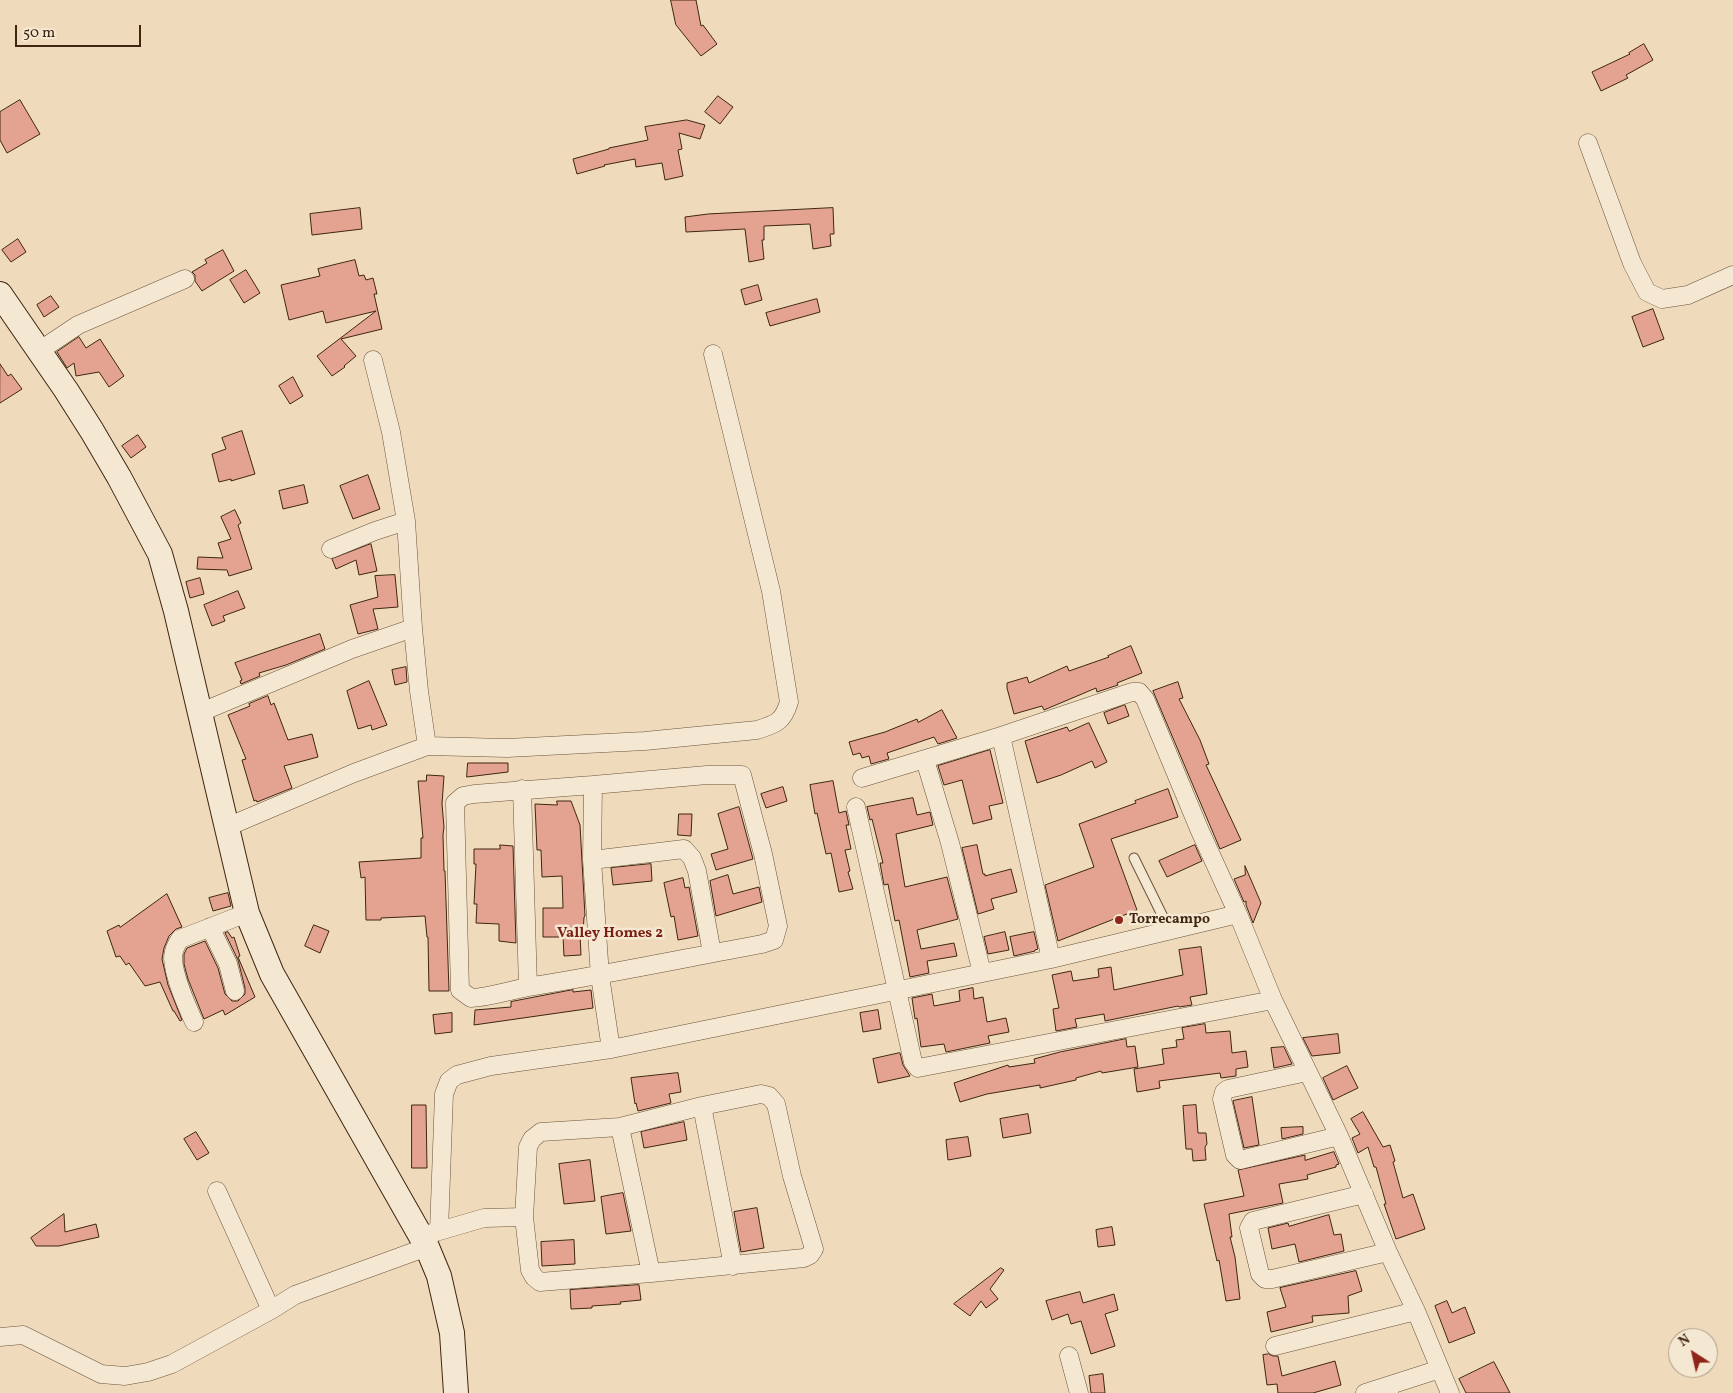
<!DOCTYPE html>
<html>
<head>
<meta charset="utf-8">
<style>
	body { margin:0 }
	#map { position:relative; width:1733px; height:1393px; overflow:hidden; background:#efdbbc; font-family:Vollkorn,serif }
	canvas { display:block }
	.north { position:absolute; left:1668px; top:1328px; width:50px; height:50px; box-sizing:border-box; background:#f5e8d3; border:1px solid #ac9a85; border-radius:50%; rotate:325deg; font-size:14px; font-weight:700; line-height:20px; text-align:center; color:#3f2510 }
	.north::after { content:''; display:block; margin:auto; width:18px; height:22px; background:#8f2418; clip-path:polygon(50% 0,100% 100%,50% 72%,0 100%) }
	.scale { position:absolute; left:15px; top:25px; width:126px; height:22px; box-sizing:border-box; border:2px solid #3f2510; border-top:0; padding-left:6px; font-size:15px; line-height:18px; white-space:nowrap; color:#3f2510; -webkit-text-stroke:4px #f5e8d3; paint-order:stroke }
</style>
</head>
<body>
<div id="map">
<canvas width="1733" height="1393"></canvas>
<div class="north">N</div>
<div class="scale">50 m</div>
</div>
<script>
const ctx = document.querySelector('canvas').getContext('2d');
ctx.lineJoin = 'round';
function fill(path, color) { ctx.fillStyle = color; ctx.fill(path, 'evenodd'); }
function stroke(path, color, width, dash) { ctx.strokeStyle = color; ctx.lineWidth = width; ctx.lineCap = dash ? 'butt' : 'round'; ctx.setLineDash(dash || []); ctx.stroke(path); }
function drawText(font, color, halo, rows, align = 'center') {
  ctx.font = font + ' Vollkorn,serif'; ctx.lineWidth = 5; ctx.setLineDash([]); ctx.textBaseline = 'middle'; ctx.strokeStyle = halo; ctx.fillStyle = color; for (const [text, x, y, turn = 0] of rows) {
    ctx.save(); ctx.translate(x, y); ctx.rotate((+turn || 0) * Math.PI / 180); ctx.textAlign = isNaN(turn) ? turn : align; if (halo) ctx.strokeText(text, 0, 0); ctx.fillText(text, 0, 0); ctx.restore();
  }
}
const building = new Path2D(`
	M671,0h25l5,26 2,-1 14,19 -16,12 -25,-31z
	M1644,44l9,16 -27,15 2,3 -27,13 -9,-19 38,-18 -1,-1z
	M718,96l15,11 -13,17 -15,-12z
	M20,100l20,34 -33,19 -7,-13v-28z
	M687,120l18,5 -5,14 -21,-6 3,16 -4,1 5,26 -18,4 -3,-17 -26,4 -1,-8 -31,6 1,1 -28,8 -4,-15 36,-10v-1l39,-8 -3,-13z
	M360,208l2,21 -50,6 -2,-21z
	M833,208l1,26h-4l1,12 -18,3 -3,-25 -46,2v14h-2l2,19 -15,3 -4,-33 -59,3 -1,-15 23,-3z
	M18,239l8,13 -15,10 -9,-12z
	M223,250l11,21 -32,20 -7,-10v-6l-3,-3 15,-9 -2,-3z
	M355,260l4,16 5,-1 2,5 7,-2 4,16h-3l8,35 -41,10 15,17 -12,10 1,1 -13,9 -15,-20 59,-45 -50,12 -3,-12 -34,9 -8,-35 39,-9 -2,-7z
	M246,270l14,23 -16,10 -14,-23z
	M758,285l4,15 -17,5 -4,-15z
	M51,296l8,11 -15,10 -7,-12z
	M817,299l3,13 -50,14 -4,-13z
	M1653,309l11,30 -21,8 -11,-30z
	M79,337l7,11 14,-9 24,37 -15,11 -10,-15 -23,4 -2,-13 -7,5 -10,-16z
	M0,364l8,12 3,-2 11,15 -22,14z
	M293,377l10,19 -13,8 -11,-18z
	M242,431l13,43 -24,7v-2l-12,3 -7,-28 14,-5 -4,-11z
	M138,435l8,12 -15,11 -9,-12z
	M368,475l12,34 -27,10 -13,-33z
	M304,485l4,18 -25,6 -4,-18z
	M235,510l6,13 -3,2 14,44 -23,7 -2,-6 -30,-1 1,-12 25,1 -5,-15 13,-4 -10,-22z
	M371,544l6,27 -18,4 -3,-15 -20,9 -4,-10z
	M395,575l3,32 -25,2 5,20 -20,5 -8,-29 28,-8 -3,-21z
	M200,578l4,16 -14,4 -4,-16z
	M238,591l7,17 -22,8 2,5 -13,5 -8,-21z
	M320,634l5,15 -39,16 -27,8 1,3 -19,8 -1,-3 2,-1 -7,-17z
	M1131,646l11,27 -25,10 1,2 -21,7 -1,-4 -52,22 -2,-4 -28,8 -7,-26v-5l20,-6 2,6 38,-17 2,5 40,-14 -1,-1z
	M406,667l1,15 -12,3 -3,-15z
	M369,681l18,44 -15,5 -1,-5 -13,4 -11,-38z
	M1178,682l5,16 -4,1 21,41 9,24 -3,1 35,75 -21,9 -67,-158z
	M268,696l3,9 3,-2 14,37 24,-6 6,23 -34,9 8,22 -35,14 -1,-2 -2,1 -12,-41 4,-1 -18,-44 22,-9 -1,-2z
	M1125,705l4,11 -21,8 -4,-11z
	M942,710l15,28 -19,6 -4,-7 -47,16 2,6 -18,5 -2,-8 -7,2 -2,-5 -7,2 -4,-13 36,-10 32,-13 1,3z
	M1089,723l18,39 -12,6 -3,-7 -31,14 -24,8 -12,-42 42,-14 2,4z
	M990,750l13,53 -14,3 3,13 -19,5 -11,-44 -18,5 -6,-19z
	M468,763h40v9l-41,5z
	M427,775l17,1 -2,28 2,23 -1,8 1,36h1l4,120h-20l-1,-54h-1l-2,-21 -44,2v2h-15l-1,-43 -4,1 -2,-16 62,-4v-20h2l-5,-57h8z
	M833,781l6,32 7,-2 3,14h-3l5,24 -6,1 5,21 -2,1 5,17 -14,3 -8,-39 -5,1 -9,-41 -2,1 -5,-29z
	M783,787l4,14 -21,7 -5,-14z
	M1168,789l10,28 -67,22 26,71 -79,31 -13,-56 49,-18 -15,-43 57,-21 -1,-2z
	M913,798l4,17 13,-3 3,13 -37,9 9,53 42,-10 11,42 -41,11 4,19 33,-6 3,13 -30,5 2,12 -19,4 -11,-57 -4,1 -7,-37 -4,1 -4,-22h3l-11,-44 -2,1 -3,-13z
	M557,801h14l9,24 5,91 -1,1 -1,18h-3l1,20 -17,1 -1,-19h-20v-29h20l-1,-32 -20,1 -1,-27h-4l-2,-46 22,1z
	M739,807l14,52 -37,11 -5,-16 17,-5 -10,-35z
	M679,814h13l-1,22 -13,-1z
	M500,845l13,1 3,97 -17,-2v-17l-23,-1 1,-19h-3l2,-40h-2v-15h26z
	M977,845l6,29h2v2l26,-7 6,23 -26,7 3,10 -16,5 -16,-66z
	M1195,845l7,16 -35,16 -8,-16z
	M651,864l1,17 -39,4 -2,-17z
	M1245,866l16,37 -8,20 -7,-18v-4l-2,1 -10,-23 11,-4z
	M728,875l5,19 26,-7 3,15 -46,14 -6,-35z
	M683,878l2,10 4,-1 9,49 -20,4 -4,-24 -3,1 -7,-34z
	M228,893l3,13 -18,5 -4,-13z
	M167,894l15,33 -6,2 -7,7 -5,12 -2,11 6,26 14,35 -2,1 -6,-10h-1l-13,-29 -15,4 -16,-23 -3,2 -6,-9 -4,1 -9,-26 12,-6 1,2z
	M314,925l15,6 -9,22 -15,-7z
	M228,932l4,6 2,-1 6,19 -2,1 17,40 -30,18 -2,-5 -19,9 -16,-40 -4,-15v-10l3,-6 18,-7 13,27 7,26 7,7h6l7,-7v-6l-7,-28 -13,-27z
	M1005,932l4,18 -21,4 -4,-17z
	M1034,932l4,17 -3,1v1l-21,5 -4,-19z
	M1201,947l6,47 -17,3 2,8 -13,2 -1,-1 -73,15 -1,-7 -29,5 2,8 -21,4 -3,-22 6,-1 -7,-33 19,-4 2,10 26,-4 -1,-8 13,-2 3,23 69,-15 -4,-25z
	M973,988l1,11 9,-2 4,25 19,-4 3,14 -21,4 2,7 -44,9 -2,-8 -23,3 -4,-29 -2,1 -3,-21 20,-4 2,12 26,-5 -1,-10z
	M573,990v2l18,-2 2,18 -119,17 1,-15 36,-3v-5z
	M878,1010l3,19 -18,3 -3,-19z
	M452,1013v19l-17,2 -2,-19z
	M1205,1024l1,9 24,-2 2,22 14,-2 2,16 -12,2v7l-15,2 -1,-5 -61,8 1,7 -23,4 -3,-23 30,-5 -2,-15 15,-2 -1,-7 8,-1 -2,-11z
	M1338,1034l2,19 -28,3 -9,-18z
	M1126,1039l1,8 8,-1 3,21 -36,6 -1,-2 -25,7v2l-36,8v-3l-53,9 -27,8 -6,-19 54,-18 1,2 26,-4 -1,-4 26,-7z
	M1284,1047l8,17 -18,4 -3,-20z
	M900,1053l3,12 7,11 -32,7 -5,-24z
	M1347,1066l11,22 -25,12 -10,-22z
	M678,1073l3,19 -12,2 2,9 -33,8 -2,-8 -1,1 -4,-26z
	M1252,1097l7,48 -15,3 -11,-47z
	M412,1105h14l1,63h-15z
	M1196,1105l2,28h8l1,11 -2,3 1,13 -13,1 -1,-12h-6l-3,-43z
	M1363,1112l20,35 7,-2 5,16 -2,1 10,36 10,-4 12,35 -29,10 -12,-35h2l-10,-37h-2l-6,-20 -10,6 -6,-15 8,-4 -9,-15z
	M1028,1114l3,19 -28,5 -3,-19z
	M684,1122l3,18 -43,8 -3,-16z
	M1303,1127v7l-21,5 -1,-11z
	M196,1132l13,21 -12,7 -13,-21z
	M968,1137l3,19 -23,4 -2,-20z
	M1334,1152l5,12 -3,1v2l-29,8 1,4 -29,5 4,19 -54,11 3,23h-2l5,20 5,42 -14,2 -7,-41 -2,1 -13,-57 40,-8 -6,-26 67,-15v5z
	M590,1160l5,41 -31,3 -5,-40z
	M623,1193l8,38 -25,3 -5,-37z
	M757,1208l7,40 -23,4 -7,-40z
	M64,1214l1,18 31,-8 3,13 -40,9h-23l-5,-8z
	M1329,1215l5,20 7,-1 3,17 -45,11 -4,-18 -23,5 -4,-21 20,-5 1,3z
	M1112,1227l3,18 -17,2 -2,-17z
	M574,1240l1,24 -33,2 -1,-24z
	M1001,1268l3,2 -14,19 8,10 -12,9 -5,-7 -11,15 -16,-12z
	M1356,1271l6,20 -14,5 1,17 -37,3 1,6 -42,10 -4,-20 19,-5 -6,-19z
	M639,1285l2,15 -21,2 1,2 -29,2v2l-21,1 -1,-19z
	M1080,1292l3,11 31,-9 4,16 -13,4 10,32 -24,8 -10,-33 -10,3 -3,-10 -16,6 -6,-19z
	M1447,1301l5,12 13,-6 10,26 -26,10 -14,-37z
	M1269,1354l4,2h5l4,20 53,-15 6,24 -28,8h-35l-1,-9 -10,1 -4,-30z
	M1494,1362l16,31h-44l-7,-14z
	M1103,1374l2,19h-14l-2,-17z`);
fill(building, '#e4a391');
stroke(building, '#3f2510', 1);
const lane = new Path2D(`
	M1134,858l35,71`);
const street = new Path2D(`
	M1588,143l44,120 15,29 15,7 26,-4 45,-20
	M39,351l39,-26 107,-46
	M373,360l18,72 15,89 7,107 6,63 8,55
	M331,549l44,-18 31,-10
	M199,713l153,-64 61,-21
	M1001,736l50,223
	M925,760l25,83 32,130
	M593,785l-119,9 -11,2 -8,7 5,187 11,8c21,-1 42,-9 63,-12 76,-12 152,-28 228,-42l12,-4 4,-14 -15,-72 -21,-79h-35l-114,10 -1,75 8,116 11,73
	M522,789l6,198
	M856,807l57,255 5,6 355,-68
	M227,827l127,-54 73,-27 80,2 138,-7 112,-11c19,-6 26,-8 32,-28l-18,-111 -58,-237
	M592,860l92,-11 8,9 5,13 15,82
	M1238,914l35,86 66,136
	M210,927l18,37 7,27
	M194,1022c-8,-18 -20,-45 -21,-64 0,-7 3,-13 7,-19l67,-26
	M1307,1072l-79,17 -4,3 -2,7 13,56 5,5 99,-24 49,116 28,59 24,58 -53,17 2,7
	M702,1106l31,160
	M620,1127l31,146 -111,9 -6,-5 -4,-7 -6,-53 4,-70 4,-8 9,-7z
	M620,1127l82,-21 59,-12 8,2 7,8 16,72 22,73 -4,6 -6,3 -153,15
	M217,1191l54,119
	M1364,1194l-111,27 -4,7 11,46 5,5h7l116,-27
	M439,1231l5,-137 5,-13 8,-6 34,-9 120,-17 440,-90 187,-45 -38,-83 -55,-132 -6,-7h-7l-131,44 -139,42
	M429,1234l55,-16 40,-1
	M0,1337l23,-2 78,39 24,2 23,-4 24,-8 99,-54 24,-15 132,-48
	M1275,1346l141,-35
	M1069,1356l10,37
	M1440,1369l10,24
	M1365,1393l22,-7`);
const secondary = new Path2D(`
	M0,294l66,96 26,41 27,46 41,77 16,57 71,302 25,61 155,273 12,29 13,57 4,60`);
stroke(lane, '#6b523b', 11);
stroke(street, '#6b523b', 19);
stroke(secondary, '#3f2510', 26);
stroke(lane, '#f5e8d3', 9);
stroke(street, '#f5e8d3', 18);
stroke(secondary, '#f5e8d3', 24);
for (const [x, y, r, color] of [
	[1119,920,5,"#8f2418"]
]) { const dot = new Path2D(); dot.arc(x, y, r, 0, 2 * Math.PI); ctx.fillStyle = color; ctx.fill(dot); stroke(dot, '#f5e8d3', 2); }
drawText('bold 14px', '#3f2510', '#f5e8d3', [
	["Torrecampo",1129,920]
], 'left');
drawText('bold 15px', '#7a1f14', '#f5e8d3', [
	["Valley Homes 2",610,934]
]);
</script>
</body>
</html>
